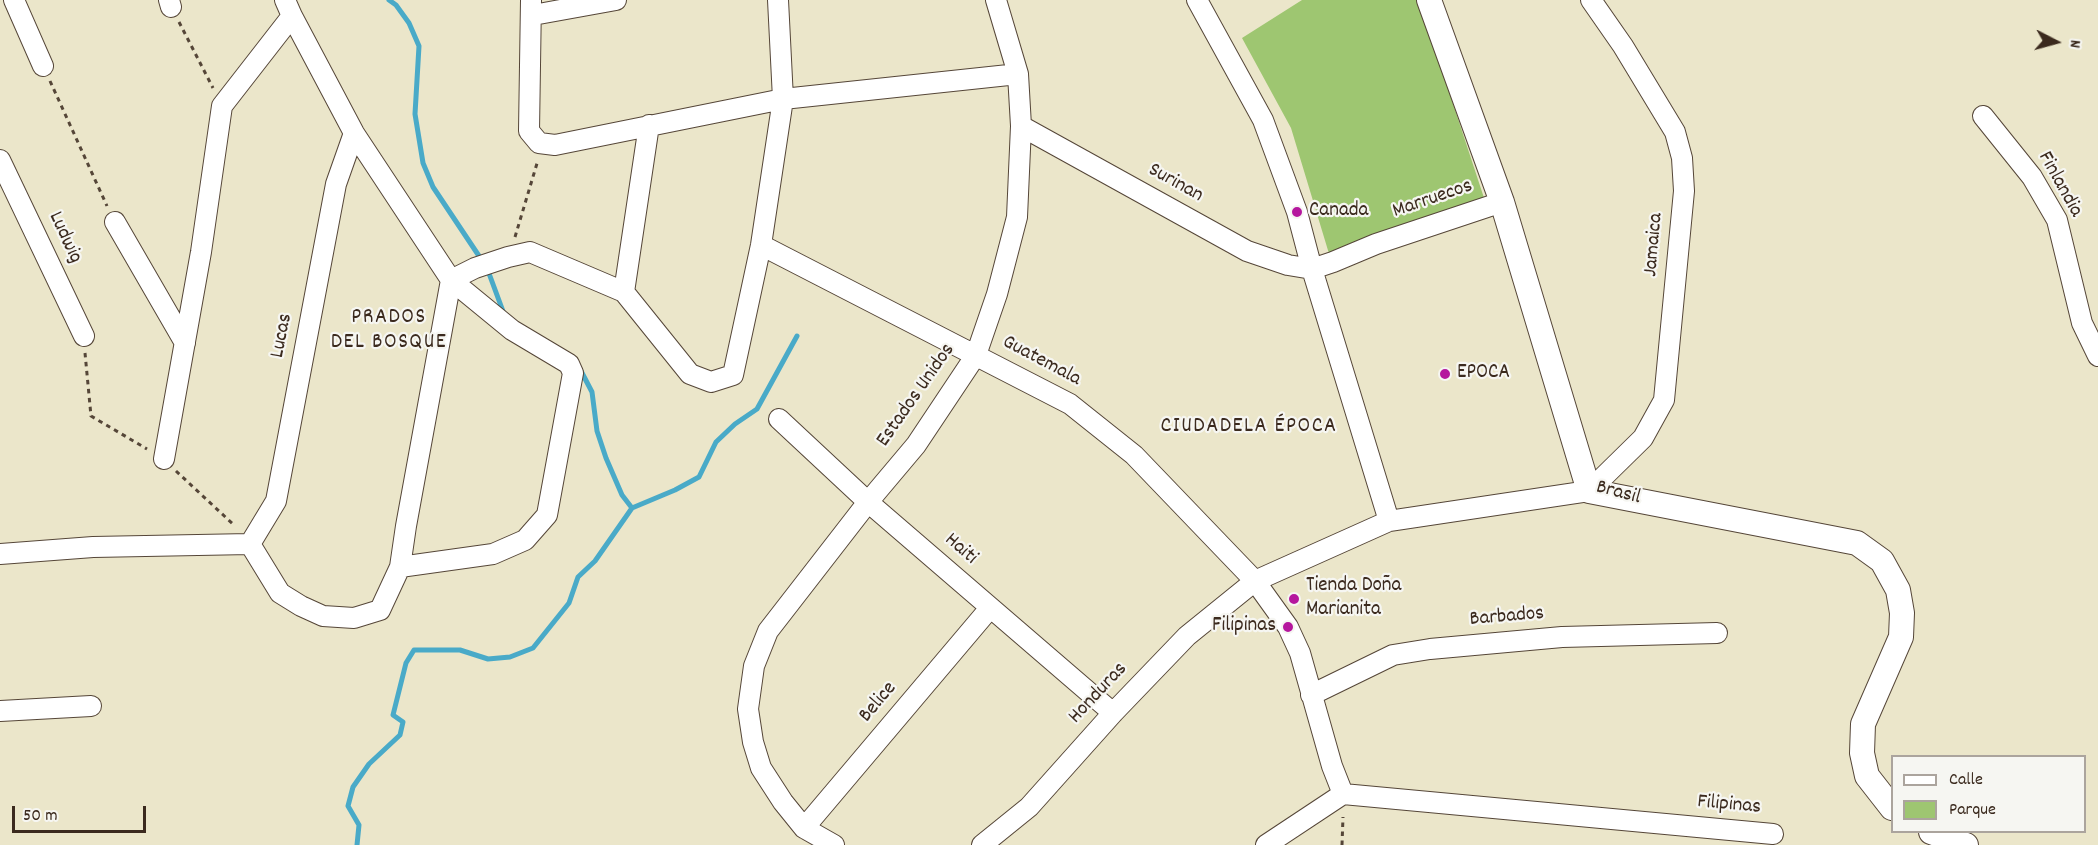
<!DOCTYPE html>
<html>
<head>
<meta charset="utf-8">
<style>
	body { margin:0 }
	#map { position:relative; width:2098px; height:845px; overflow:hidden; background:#ebe6ca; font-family:Dekko,sans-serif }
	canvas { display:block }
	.legend { position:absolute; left:1891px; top:755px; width:195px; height:78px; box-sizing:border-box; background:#f6f6f2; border:2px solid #aba49d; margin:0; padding:8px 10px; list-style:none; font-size:18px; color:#3b2a1e }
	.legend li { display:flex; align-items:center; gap:12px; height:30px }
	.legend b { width:30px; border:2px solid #aba49d }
	.north { position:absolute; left:2026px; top:12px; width:60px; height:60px; -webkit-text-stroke:4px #f6f6f2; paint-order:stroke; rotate:96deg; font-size:16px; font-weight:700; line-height:24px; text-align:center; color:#3b2a1e }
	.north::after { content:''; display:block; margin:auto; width:21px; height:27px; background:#3b2a1e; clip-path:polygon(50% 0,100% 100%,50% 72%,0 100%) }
	.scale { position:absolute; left:12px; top:806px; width:134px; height:27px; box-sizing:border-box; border:3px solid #3b2a1e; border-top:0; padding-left:8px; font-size:18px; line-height:21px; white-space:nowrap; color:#3b2a1e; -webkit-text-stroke:4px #f6f6f2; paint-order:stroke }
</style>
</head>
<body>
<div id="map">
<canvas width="2098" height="845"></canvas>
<ul class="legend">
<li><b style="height:8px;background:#fff"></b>Calle</li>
<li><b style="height:16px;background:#9ec671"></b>Parque</li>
</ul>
<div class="north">N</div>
<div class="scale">50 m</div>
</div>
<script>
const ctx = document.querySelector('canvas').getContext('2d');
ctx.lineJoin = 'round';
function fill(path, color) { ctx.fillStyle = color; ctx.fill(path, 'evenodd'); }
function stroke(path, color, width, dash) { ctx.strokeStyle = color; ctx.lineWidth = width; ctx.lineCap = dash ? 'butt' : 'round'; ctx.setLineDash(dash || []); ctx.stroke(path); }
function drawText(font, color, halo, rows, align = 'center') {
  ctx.font = font + ' Dekko,sans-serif'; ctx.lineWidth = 4.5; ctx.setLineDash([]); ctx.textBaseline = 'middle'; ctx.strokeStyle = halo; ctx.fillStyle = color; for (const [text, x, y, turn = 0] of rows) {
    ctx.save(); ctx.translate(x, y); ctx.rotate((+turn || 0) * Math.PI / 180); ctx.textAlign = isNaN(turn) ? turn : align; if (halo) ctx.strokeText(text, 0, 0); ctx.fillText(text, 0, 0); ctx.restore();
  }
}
fill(new Path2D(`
	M1302,0h117l66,201 -155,56 -39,-129 -49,-90z`), '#9ec671');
stroke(new Path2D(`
	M389,0l7,5 13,18 10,23 -4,68 8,49 10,24 54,81 17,46
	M632,508l43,-18 24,-13 17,-35 19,-18 22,-15 40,-73
	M357,845l2,-20 -11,-19 5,-19 16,-23 31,-29 3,-13 -10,-7 13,-52 8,-13h46l28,9 22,-2 23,-9 36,-45 9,-26 17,-16 37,-53 -10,-13 -16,-37 -9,-27 -5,-39 -12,-23`), '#49aac8', 5);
const minor = new Path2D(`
	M14,0l29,66
	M169,0l2,7
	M531,0l-2,131 10,12 16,2 228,-46 235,-25
	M1197,0l66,120 34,92 15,57 77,252
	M533,15l83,-15
	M1983,116l49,61 25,43 25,103 16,33
	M1021,126l226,125 41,14 24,4 21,-7 43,-18 126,-42
	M0,160l84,176
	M115,222l70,121
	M761,245l309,159 64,51 121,126 33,46 12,26 32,113 11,28
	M624,292l25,-167
	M779,419l89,83 245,211
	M164,459l37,-207 21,-146 70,-90
	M250,544l26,-43 60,-317 18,-51
	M0,554l93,-7 157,-3 30,49 21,13 22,10 31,2 26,-8 20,-43 6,-41 45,-246 -97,-147 -62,-117 -7,-16
	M400,567l93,-13 32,-14 22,-25 26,-142 -4,-9 -57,-34 -61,-50 24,-12 33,-11 22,-5 94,40 66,82 21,8 22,-7 28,-130 22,-146 -5,-99
	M1311,695l82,-40 37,-6 132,-12 155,-4
	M0,711l91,-5
	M804,828l186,-220
	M834,845l-30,-17 -21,-26 -22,-34 -8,-26 -5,-33 6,-43 14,-35 100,-129 48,-57 60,-90 21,-61 20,-77 4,-91 -3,-52 -22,-74
	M982,845l47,-38 84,-94 74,-77 68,-55 134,-60 200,-30 54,-53 21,-38 20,-209 -2,-33 -7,-26 -52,-86 -32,-46
	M1266,845l77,-51 430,40`);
const tertiary = new Path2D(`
	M1429,0l73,202 87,289 268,52 25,18 16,29 4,23 -1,24 -38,87 -1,29 5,23 25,32
	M1931,832l35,13`);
stroke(minor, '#554638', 22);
stroke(tertiary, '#554638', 26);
stroke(new Path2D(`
	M179,22l34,66
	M50,81l57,125
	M515,237l23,-77
	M85,353l6,63 56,33
	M176,471l59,55
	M1342,845l1,-28`), '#554638', 3, [4.5, 4.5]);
stroke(minor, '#fff', 20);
stroke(tertiary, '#fff', 24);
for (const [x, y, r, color] of [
	[1297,212,6,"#b5179e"],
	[1445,374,6,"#b5179e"],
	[1294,599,6,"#b5179e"],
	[1288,627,6,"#b5179e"]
]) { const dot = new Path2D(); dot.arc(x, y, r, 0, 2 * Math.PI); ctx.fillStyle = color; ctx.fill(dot); stroke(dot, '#f6f6f2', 2); }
drawText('21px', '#3b2a1e', '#f6f6f2', [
	["Surinan",1175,184,29],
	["Finlandia",2059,185,61],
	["Marruecos",1433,200,-19],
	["Ludwig",64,238,65],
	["Jamaica",1655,245,-85],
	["Lucas",283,336,-79],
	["Guatemala",1041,362,28],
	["Estados Unidos",917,396,-55],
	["Brasil",1618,494,15],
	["Haiti",960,550,41],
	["Barbados",1507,618,-5],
	["Honduras",1099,694,-47],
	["Belice",879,703,-50],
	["Filipinas",1729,806,5]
]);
drawText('21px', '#3b2a1e', '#f6f6f2', [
	["Canada",1309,212],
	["EPOCA",1457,374],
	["Tienda Doña",1306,587],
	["Marianita",1306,611],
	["Filipinas",1276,627,"right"]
], 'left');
ctx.letterSpacing = '1.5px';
drawText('22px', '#3b2a1e', '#f6f6f2', [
	["PRADOS",389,319],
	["DEL BOSQUE",389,344],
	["CIUDADELA ÉPOCA",1249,428]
]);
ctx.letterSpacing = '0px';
</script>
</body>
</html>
